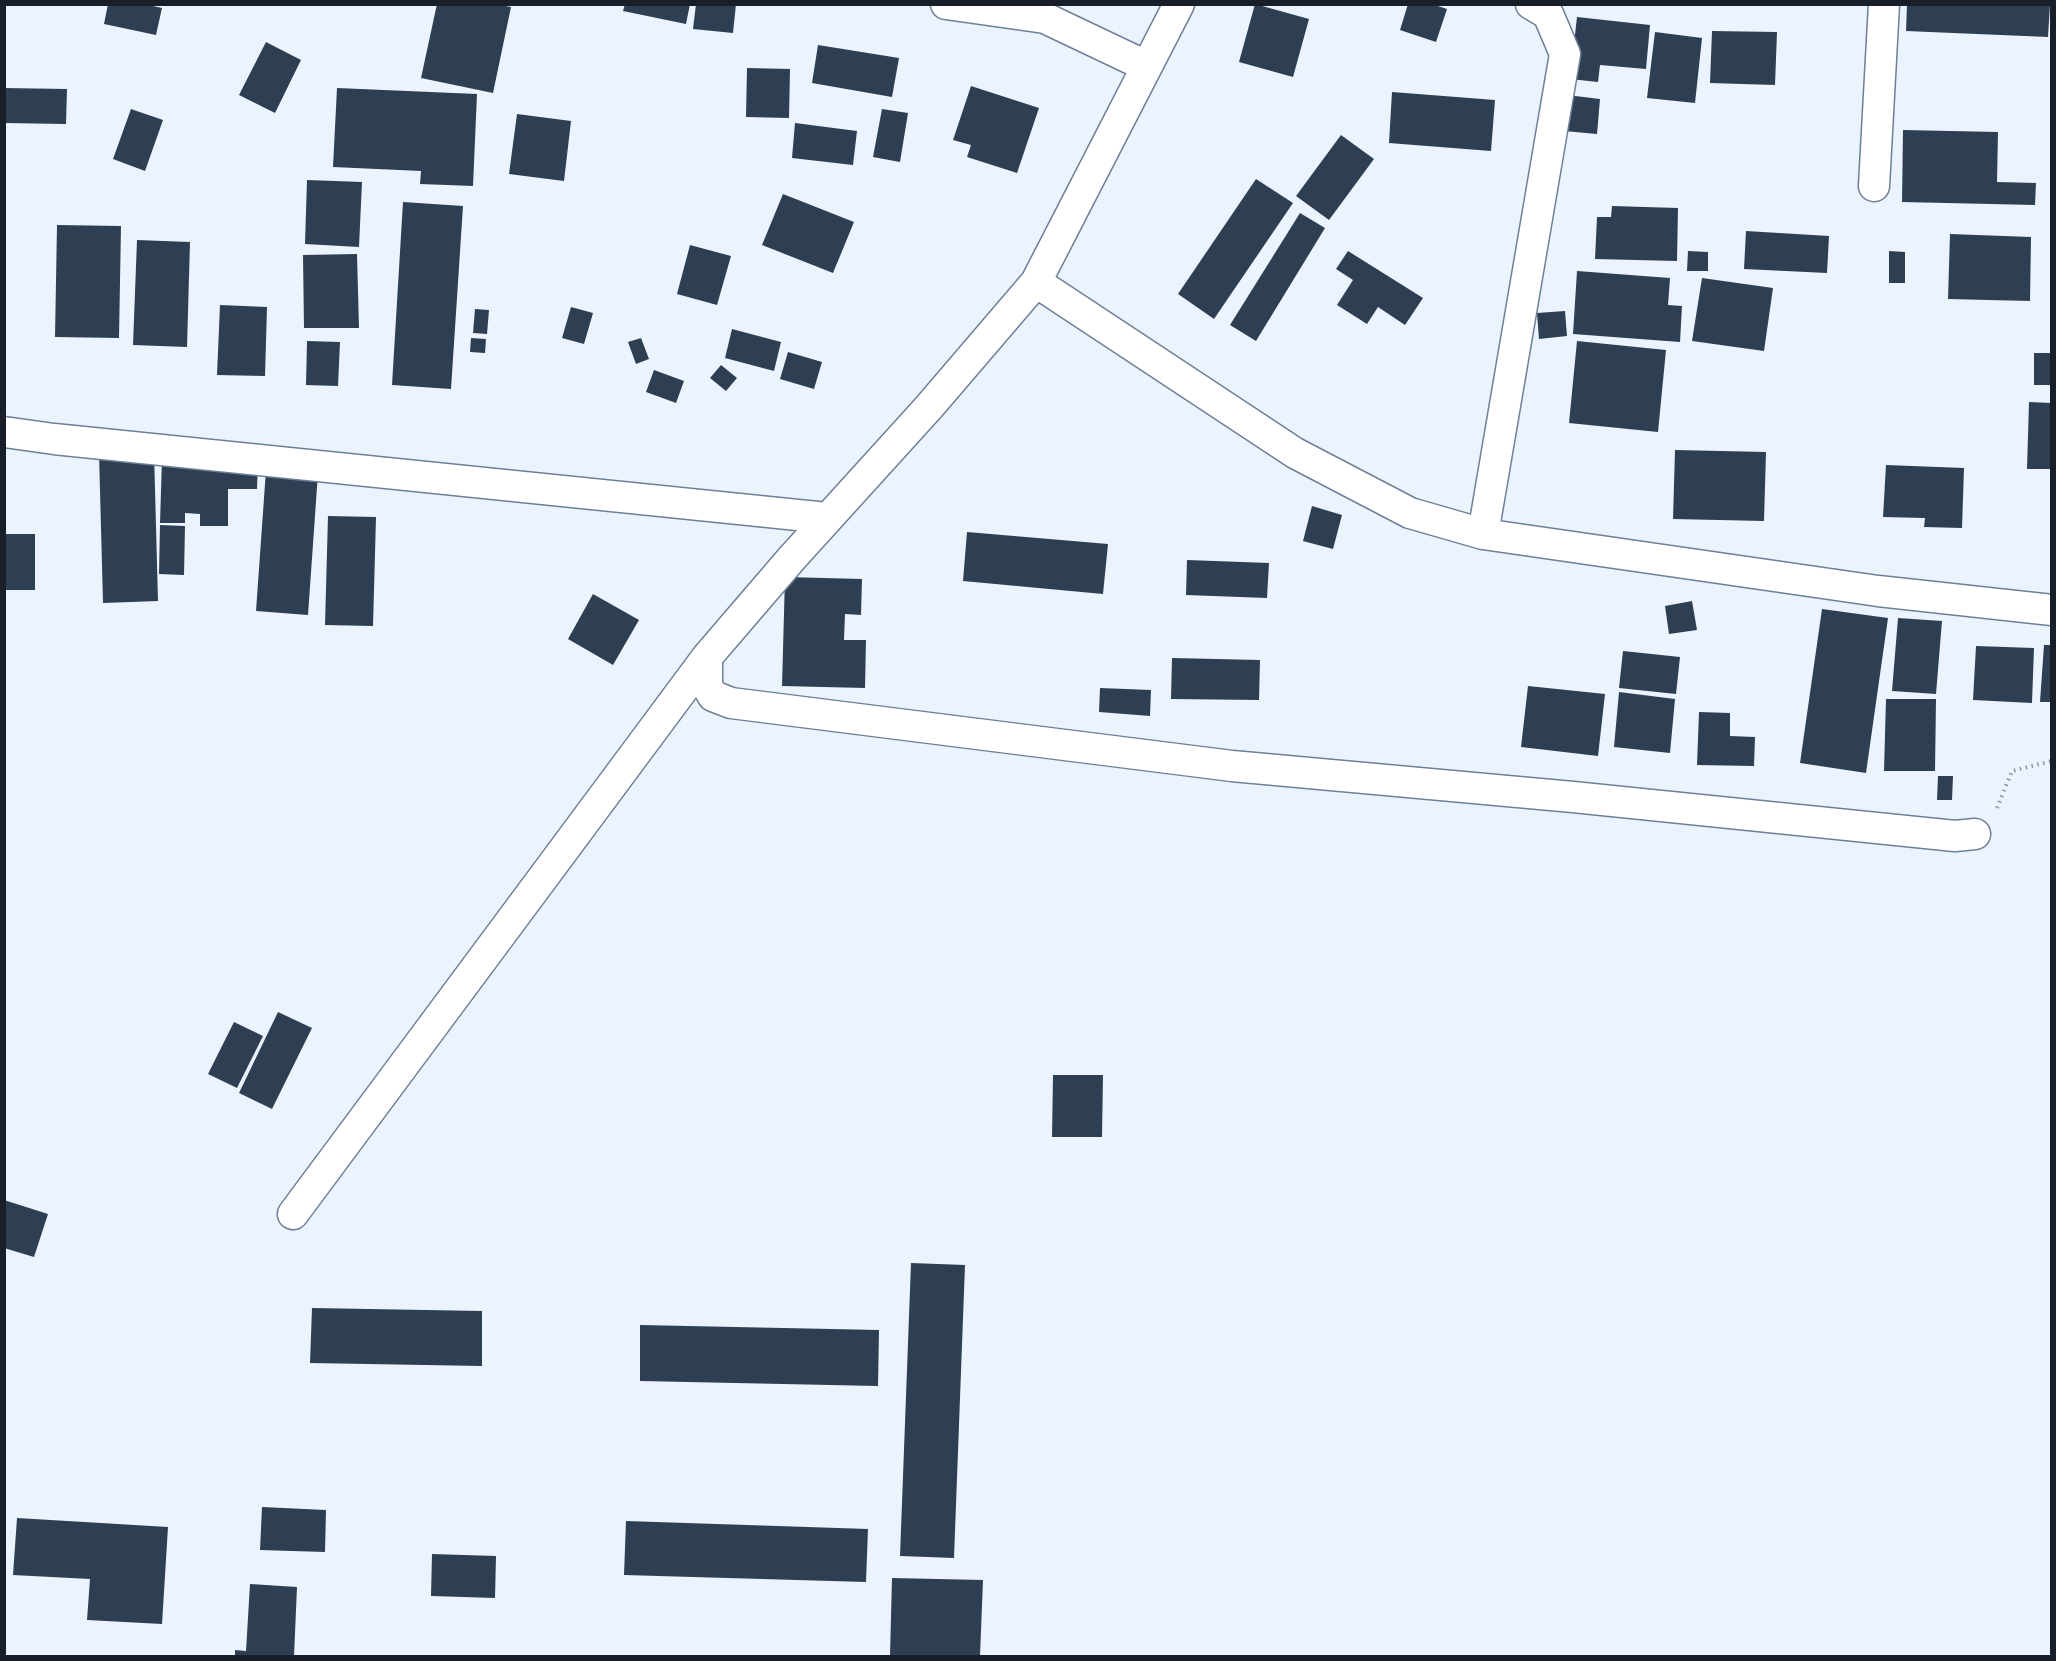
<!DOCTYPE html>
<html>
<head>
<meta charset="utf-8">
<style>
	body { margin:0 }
	#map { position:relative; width:2056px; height:1661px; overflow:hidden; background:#ebf3fe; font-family:Barlow,sans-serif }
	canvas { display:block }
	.frame { position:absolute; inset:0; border:6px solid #181f29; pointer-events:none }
</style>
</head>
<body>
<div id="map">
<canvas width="2056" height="1661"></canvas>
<div class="frame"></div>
</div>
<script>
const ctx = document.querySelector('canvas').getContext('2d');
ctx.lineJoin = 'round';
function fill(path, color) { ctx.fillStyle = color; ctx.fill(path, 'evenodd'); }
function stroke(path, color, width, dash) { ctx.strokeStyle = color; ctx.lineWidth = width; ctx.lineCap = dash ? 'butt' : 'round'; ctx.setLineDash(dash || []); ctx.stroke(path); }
fill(new Path2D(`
	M108,4h36l18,4 -6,27 -52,-11z
	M437,4h59l15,3 -18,86 -72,-15z
	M625,4h65l-4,20 -63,-13z
	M696,4h40l-3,29 -40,-4z
	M1255,4l54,15 -16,58 -54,-15z
	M1408,4h24l15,5 -11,33 -36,-12z
	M1907,4h143l-2,33 -142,-6z
	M1577,17l73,8 -4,44 -46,-4 -2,17 -28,-3z
	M1712,31l65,1 -2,53 -65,-2z
	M1655,32l47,6 -7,65 -48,-5z
	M266,42l35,18 -26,53 -36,-18z
	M818,45l81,13 -7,39 -80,-14z
	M747,68l43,1 -1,49 -43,-1z
	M971,86l68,22 -22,65 -50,-16 4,-12 -18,-5z
	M4,88l63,1 -1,35 -62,-1z
	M337,88l140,6 -4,92 -53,-2 1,-13 -88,-4z
	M1392,92l103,8 -4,51 -102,-8z
	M1567,95l33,4 -3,35 -33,-3z
	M131,109l32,11 -18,51 -32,-12z
	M882,109l26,4 -8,49 -27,-5z
	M517,114l54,7 -7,60 -55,-7z
	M795,123l62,8 -4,34 -61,-7z
	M1903,130l95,2 -1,50 39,1 -1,22 -133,-3z
	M1341,135l33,24 -45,61 -33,-24z
	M1256,179l37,24 -79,116 -36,-25z
	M307,180l55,2 -3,65 -54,-3z
	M783,194l71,28 -21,51 -71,-28z
	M403,202l60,4 -12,183 -59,-4z
	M1612,206l66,2 -1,53 -82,-2 2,-42h14z
	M1300,213l25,15 -69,113 -26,-16z
	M57,225l64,1 -2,112 -64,-1z
	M1746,231l83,5 -2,37 -83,-4z
	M1950,234l81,3 -1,64 -82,-2z
	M137,240l53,2 -3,105 -54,-2z
	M690,245l41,11 -14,49 -40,-11z
	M1348,251l75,47 -18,27 -27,-18 -11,17 -30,-19 16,-25 -17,-11z
	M1688,251l20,1v19h-21z
	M1889,251l16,1v31h-16z
	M357,254l2,74h-55l-1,-73z
	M1577,271l93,7 -2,27 14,1 -2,36 -107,-8z
	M1702,278l71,10 -9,63 -72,-10z
	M220,305l47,2 -2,69 -48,-1z
	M571,307l22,6 -9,31 -22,-6z
	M475,309l14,1 -2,24 -14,-1z
	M1565,311l2,25 -28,3 -2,-26z
	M732,329l49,13 -7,29 -49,-13z
	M471,338l15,1 -1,14 -15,-1z
	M641,338l8,21 -13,5 -8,-22z
	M307,341l33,1 -2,44 -32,-1z
	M1577,341l89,9 -8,82 -89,-9z
	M788,352l34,10 -8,27 -34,-10z
	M2034,353h18v32h-18z
	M721,365l16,13 -11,13 -16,-13z
	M654,370l30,11 -8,22 -30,-11z
	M2029,402l23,1v66h-25z
	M1675,450l91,2 -2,69 -91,-2z
	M154,452l4,149 -55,2 -4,-150z
	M162,459l96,2 -1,28h-29v37h-28v-12l-15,-1v10h-25z
	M1886,465l78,3 -2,60 -38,-1 1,-9 -42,-1z
	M266,470l52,3 -10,142 -52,-4z
	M1312,506l30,9 -9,34 -30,-8z
	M328,516l48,1 -3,109 -48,-1z
	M160,525l25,1 -1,49 -25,-1z
	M967,532l141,12 -5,50 -140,-13z
	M4,534h31v56h-31z
	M1187,560l82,3 -2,35 -81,-3z
	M785,577l77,2 -1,36 -16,-1 -1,26h22l-1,48 -83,-2z
	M593,594l46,26 -26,45 -45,-26z
	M1692,601l5,29 -28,4 -4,-28z
	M1822,609l66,9 -22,155 -66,-10z
	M1898,618l44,3 -6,73 -44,-3z
	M2044,645h8v57h-12z
	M1976,646l58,2 -2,55 -59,-3z
	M1623,651l57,6 -4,37 -57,-6z
	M1172,658l88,2 -1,40 -88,-1z
	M1528,686l77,8 -7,62 -77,-9z
	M1100,688l51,2 -1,26 -51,-4z
	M1619,692l56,7 -5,54 -56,-6z
	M1886,699h50l-1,72h-51z
	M1699,712l31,1v23l25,1 -1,29 -57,-1z
	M1938,776h15l-1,24h-15z
	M278,1012l34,16 -40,81 -33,-16z
	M234,1022l29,14 -26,52 -29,-14z
	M1053,1075h50l-1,62h-50z
	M4,1200l44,14 -14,43 -30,-9z
	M911,1263l54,2 -11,293 -54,-2z
	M312,1308l170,3v55l-172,-3z
	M640,1325l239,5 -1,56 -238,-5z
	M262,1507l64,3 -1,42 -65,-2z
	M17,1518l151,9 -6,97 -75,-4 3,-41 -77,-4z
	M626,1521l242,8 -2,53 -242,-7z
	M432,1554l64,2 -1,42 -64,-2z
	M892,1578l91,2 -3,76h-90z
	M250,1584l47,3 -3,69h-59v-6l11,1z`), '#2e3f54');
const street = new Path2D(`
	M946,4l99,14 101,48
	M1179,4l-143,278 -107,125 -137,151 -85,99v29l6,10 18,7 501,63 341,31 382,39 20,-2
	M1874,186l10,-182
	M1036,282l259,171 115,60 73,21 395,57 174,19
	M4,432l50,7 773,79
	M1483,534l82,-480 -17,-40 -17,-10
	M293,1214l414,-557`);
stroke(street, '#6d8098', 33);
stroke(new Path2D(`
	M1997,808l15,-37 40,-10`), '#8e96a0', 4, [1.5, 4.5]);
stroke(street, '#fff', 30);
</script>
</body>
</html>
